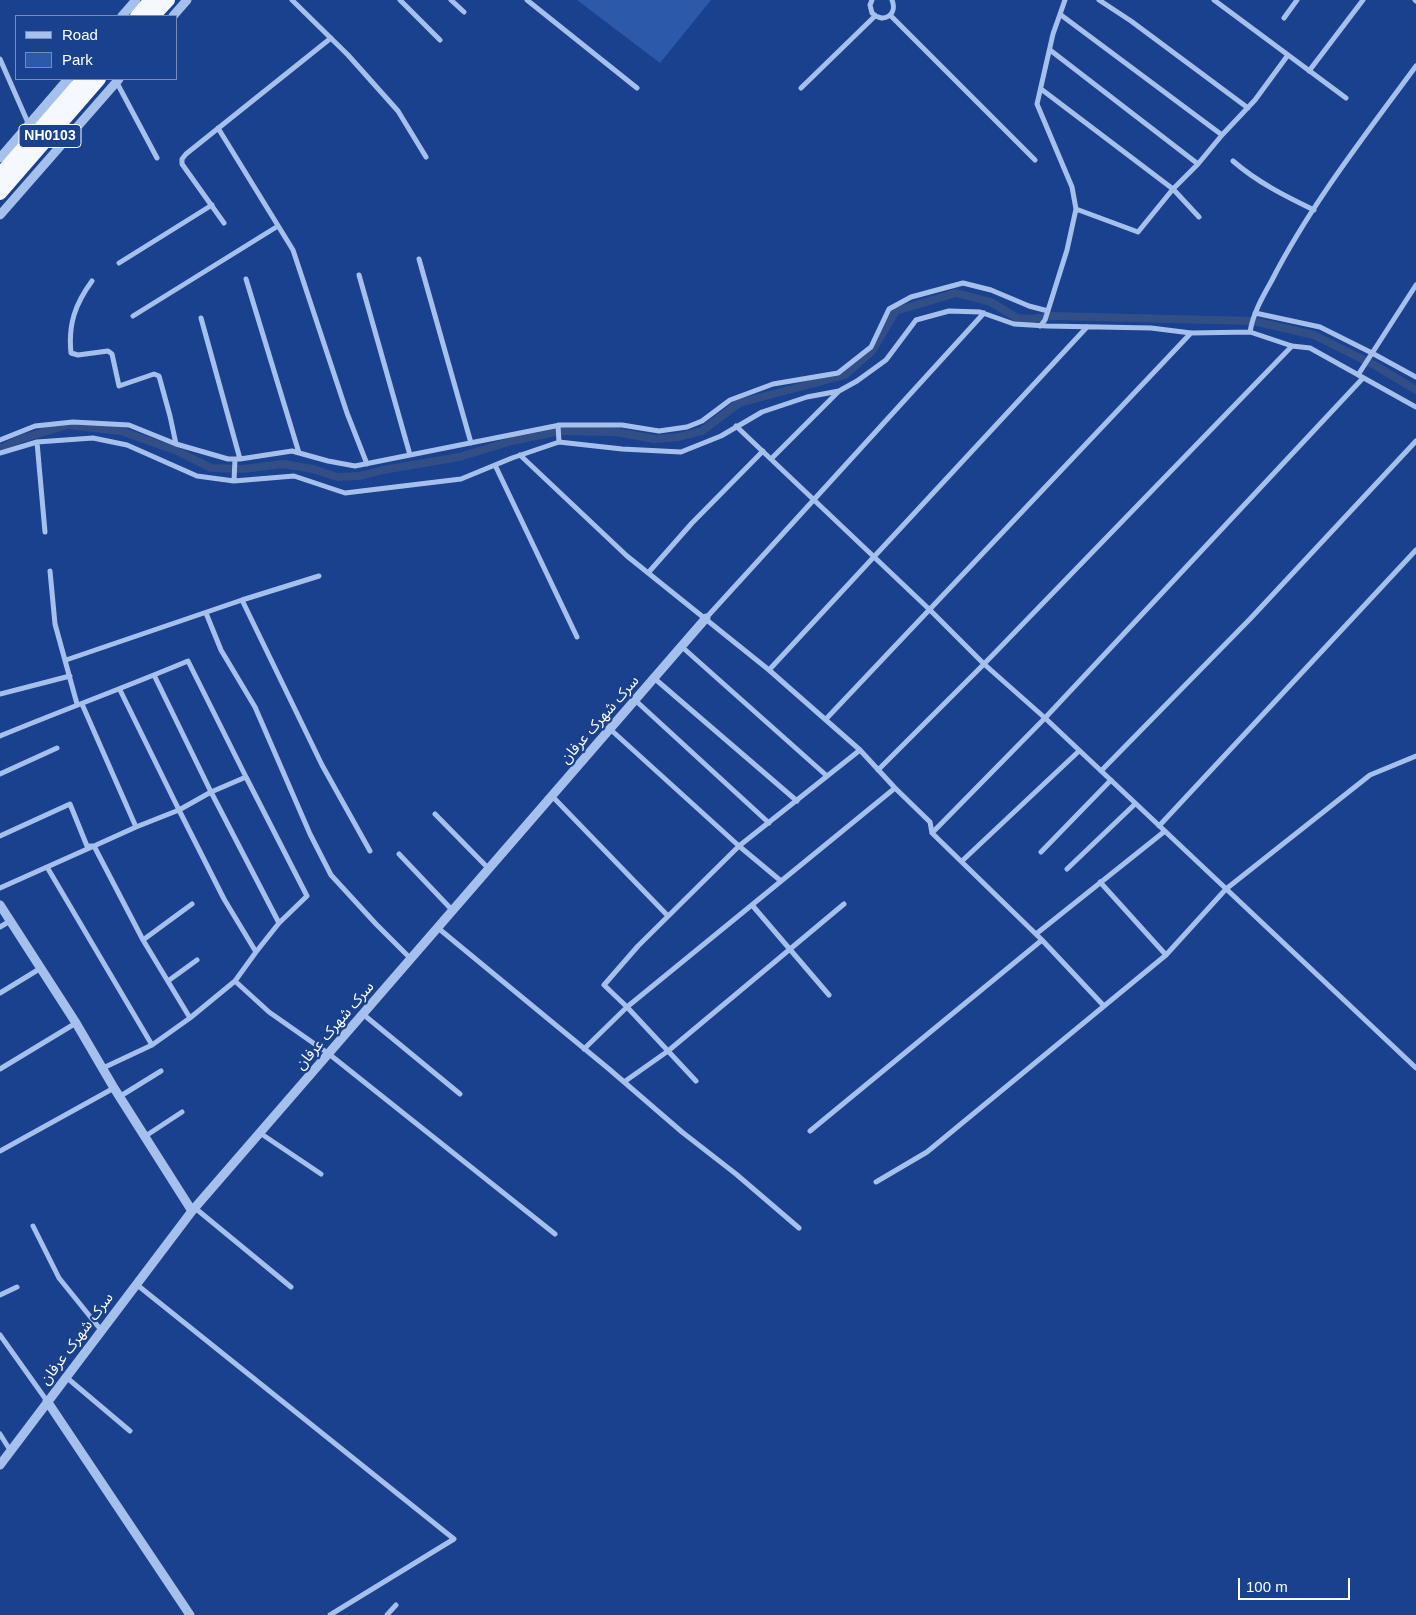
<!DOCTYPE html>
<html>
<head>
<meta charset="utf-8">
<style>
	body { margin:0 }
	#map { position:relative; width:1416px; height:1615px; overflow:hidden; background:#1a418d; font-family:Helvetica,sans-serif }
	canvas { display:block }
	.legend { position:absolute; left:15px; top:15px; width:162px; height:65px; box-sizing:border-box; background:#1a418d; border:1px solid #768dbb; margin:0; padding:6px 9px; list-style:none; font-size:15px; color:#fff }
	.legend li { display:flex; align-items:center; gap:10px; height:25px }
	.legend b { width:25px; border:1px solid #768dbb }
	.scale { position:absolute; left:1238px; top:1578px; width:112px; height:22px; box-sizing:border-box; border:2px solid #fff; border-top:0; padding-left:6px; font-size:15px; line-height:18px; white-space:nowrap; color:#fff; -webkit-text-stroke:4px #1a418d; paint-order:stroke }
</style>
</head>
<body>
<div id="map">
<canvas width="1416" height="1615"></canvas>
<ul class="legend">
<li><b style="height:6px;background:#a6c0ee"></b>Road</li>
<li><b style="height:14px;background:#2d59ab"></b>Park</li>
</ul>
<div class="scale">100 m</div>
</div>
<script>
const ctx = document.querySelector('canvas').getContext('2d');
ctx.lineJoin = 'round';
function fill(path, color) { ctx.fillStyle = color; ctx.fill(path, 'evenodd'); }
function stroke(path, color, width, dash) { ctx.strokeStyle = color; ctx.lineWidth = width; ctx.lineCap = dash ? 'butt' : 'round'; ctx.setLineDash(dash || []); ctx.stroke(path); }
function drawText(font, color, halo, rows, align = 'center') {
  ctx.font = font + ' Helvetica,"Noto Sans Arabic",sans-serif'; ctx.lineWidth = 4.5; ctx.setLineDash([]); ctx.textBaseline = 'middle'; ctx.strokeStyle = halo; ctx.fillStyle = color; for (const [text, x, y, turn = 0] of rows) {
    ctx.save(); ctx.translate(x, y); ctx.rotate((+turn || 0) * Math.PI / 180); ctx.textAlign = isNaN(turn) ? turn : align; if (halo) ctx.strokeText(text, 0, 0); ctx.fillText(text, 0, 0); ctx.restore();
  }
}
fill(new Path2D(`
	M577,0h134l-51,63z`), '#2d59ab');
stroke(new Path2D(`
	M0,449l21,-10 46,-14 54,6 56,20 34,17 32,1 40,-5 30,5 24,8 23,-1 23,-6 76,-13 53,-16 48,-10 56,1 39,7 24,-2 23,-6 37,-28 106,-28 27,-24 24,-40 60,-18 35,9 26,16 14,1 22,-3 200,5 61,14 62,31 40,24`), '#314e87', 8);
stroke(new Path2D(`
	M292,0l56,55 50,56 28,46
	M400,0l40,40
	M451,0l13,12
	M527,0l110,88
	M872,0l-2,5 2,8c11,11 26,2 20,-13
	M1099,0l32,21 117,87
	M1214,0l132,98
	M1415,0l1,1
	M890,15l145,145
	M1061,15l161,120
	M1284,18l13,-18
	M1050,50l148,114
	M0,59l29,66
	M1309,71l54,-71
	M116,81l41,77
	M801,88l74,-72
	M1041,89l132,100 26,28
	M218,128l75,122 54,163 20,51
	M1233,161c24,21 52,35 81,49
	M1076,209l62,23 35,-43 25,-25 24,-29 33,-35 33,-45
	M224,223l-42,-59v-5l4,-5 145,-116
	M419,259l52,184
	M119,263l93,-58
	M359,275l51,180
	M246,279l53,174
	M92,281c-17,23 -24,44 -21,72l7,2 30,-4 4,3 7,32 35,-12 5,2 11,40 6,28
	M1255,313l65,14 52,26 44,24
	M133,316l145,-90
	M201,318l39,141
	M1040,326l5,-6 22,-70 9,-41 -4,-22 -35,-83 16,-70 12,-34
	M1250,332c3,-19 13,-36 22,-52 39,-76 94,-146 144,-214
	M1358,375l58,-90
	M558,425l1,17
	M736,426l194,184 54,54 61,54 371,350
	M0,440l35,-14 38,-4 56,3 47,19 52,15h12l52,-8 36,10 27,5 205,-41h62l37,6 28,-4 15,-6 28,-21 43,-16 65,-11 33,-26 18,-38 22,-12 52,-14 28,7 38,16 19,5
	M37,442l8,90
	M0,453l37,-11 56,-4 34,7 70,31 37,5 60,-5 51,17 116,-14 51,-21 47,-16 63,7 59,3 40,-16 41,-24 45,-15 32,-6 18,-10 29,-21 30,-40 33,-9 31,1 34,12 33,2 104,2 40,5 59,-1 42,14 18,2 106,59
	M520,455l107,101 142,114 91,80 35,38 35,34 2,11 110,107 62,66
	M771,459l67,-67
	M495,465l82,172
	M234,481l1,-22
	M50,571l5,53 22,80
	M648,573l44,-50 71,-72
	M242,600l80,165 48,86
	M206,613l15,37 34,57 55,127 21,41 45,49 35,35
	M706,618l278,-305
	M681,646l146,130
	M66,660l176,-60 77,-24
	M769,670l318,-343
	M154,675l57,117 35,-15 61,119 -28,27
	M654,678l143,123
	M120,690l59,120 32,-18 68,131 -23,29
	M0,694l70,-18
	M635,700l134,123
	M82,704l54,123
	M826,719l365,-386
	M610,729l129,117 42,35
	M0,736c63,-26 126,-49 188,-75l58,116
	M878,770l106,-106 308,-318
	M1101,771l149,-152 166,-178
	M0,774l57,-26
	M552,796l116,120
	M435,814l54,55
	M1159,826l257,-276
	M932,833l113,-115 318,-340
	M0,836l70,-32 17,42h7l42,-19 43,-17 45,89 32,53 -21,29 -45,37
	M1041,852l70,-72
	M399,854l54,57
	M962,861l117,-110
	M47,867l105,178
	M1067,869l68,-65
	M1100,882l66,73
	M0,888l94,-42 49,94 47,78 -38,27 -49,23
	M752,905l77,90
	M0,927l10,-6
	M438,928l171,141 73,63 54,42 63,54
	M1036,934l129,-103
	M143,940l49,-36
	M168,981l29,-21
	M235,981l34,31 60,42 226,180
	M0,993l41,-25
	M364,1015l96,79
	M584,1049l43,-42 268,-219
	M0,1069l76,-46
	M696,1081l-69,-74 -23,-22 34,-39 101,-100 121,-96
	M624,1082l44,-31 176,-147
	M119,1097l42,-26
	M810,1131l232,-191
	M260,1133l61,41
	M144,1137l38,-25
	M0,1151l114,-63
	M876,1182l51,-30 239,-197 60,-66 144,-114 46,-19
	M195,1208l96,79
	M33,1226l26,52 42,52
	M136,1284l318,255 -124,76
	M0,1295l17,-8
	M0,1335l47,66
	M66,1377l64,54
	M0,1434l10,16
	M387,1615l9,-10`), '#a6c0ee', 5);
stroke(new Path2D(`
	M122,16l14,-16
	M173,16l14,-16
	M0,158l68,-79
	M0,215l119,-136
	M0,905l76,118 38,65 78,123
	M47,1401l143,214
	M0,1465l192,-254 514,-593`), '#a6c0ee', 9);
stroke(new Path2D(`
	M137,16l14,-16
	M153,16l15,-16
	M0,175l83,-96
	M0,193l99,-114`), '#f6f8ff', 14);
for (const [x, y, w] of [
	[50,136,62]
]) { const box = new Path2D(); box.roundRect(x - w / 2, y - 11.5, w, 23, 4); ctx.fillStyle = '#1a418d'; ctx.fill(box); stroke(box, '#fff', 1); }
drawText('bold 14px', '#fff', null, [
	["NH0103",50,136]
]);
drawText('15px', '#fff', '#1a418d', [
	["سرک شهرک عرفان",600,720,-49],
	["سرک شهرک عرفان",335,1026,-49],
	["سرک شهرک عرفان",77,1339,-53]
]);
</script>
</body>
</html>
